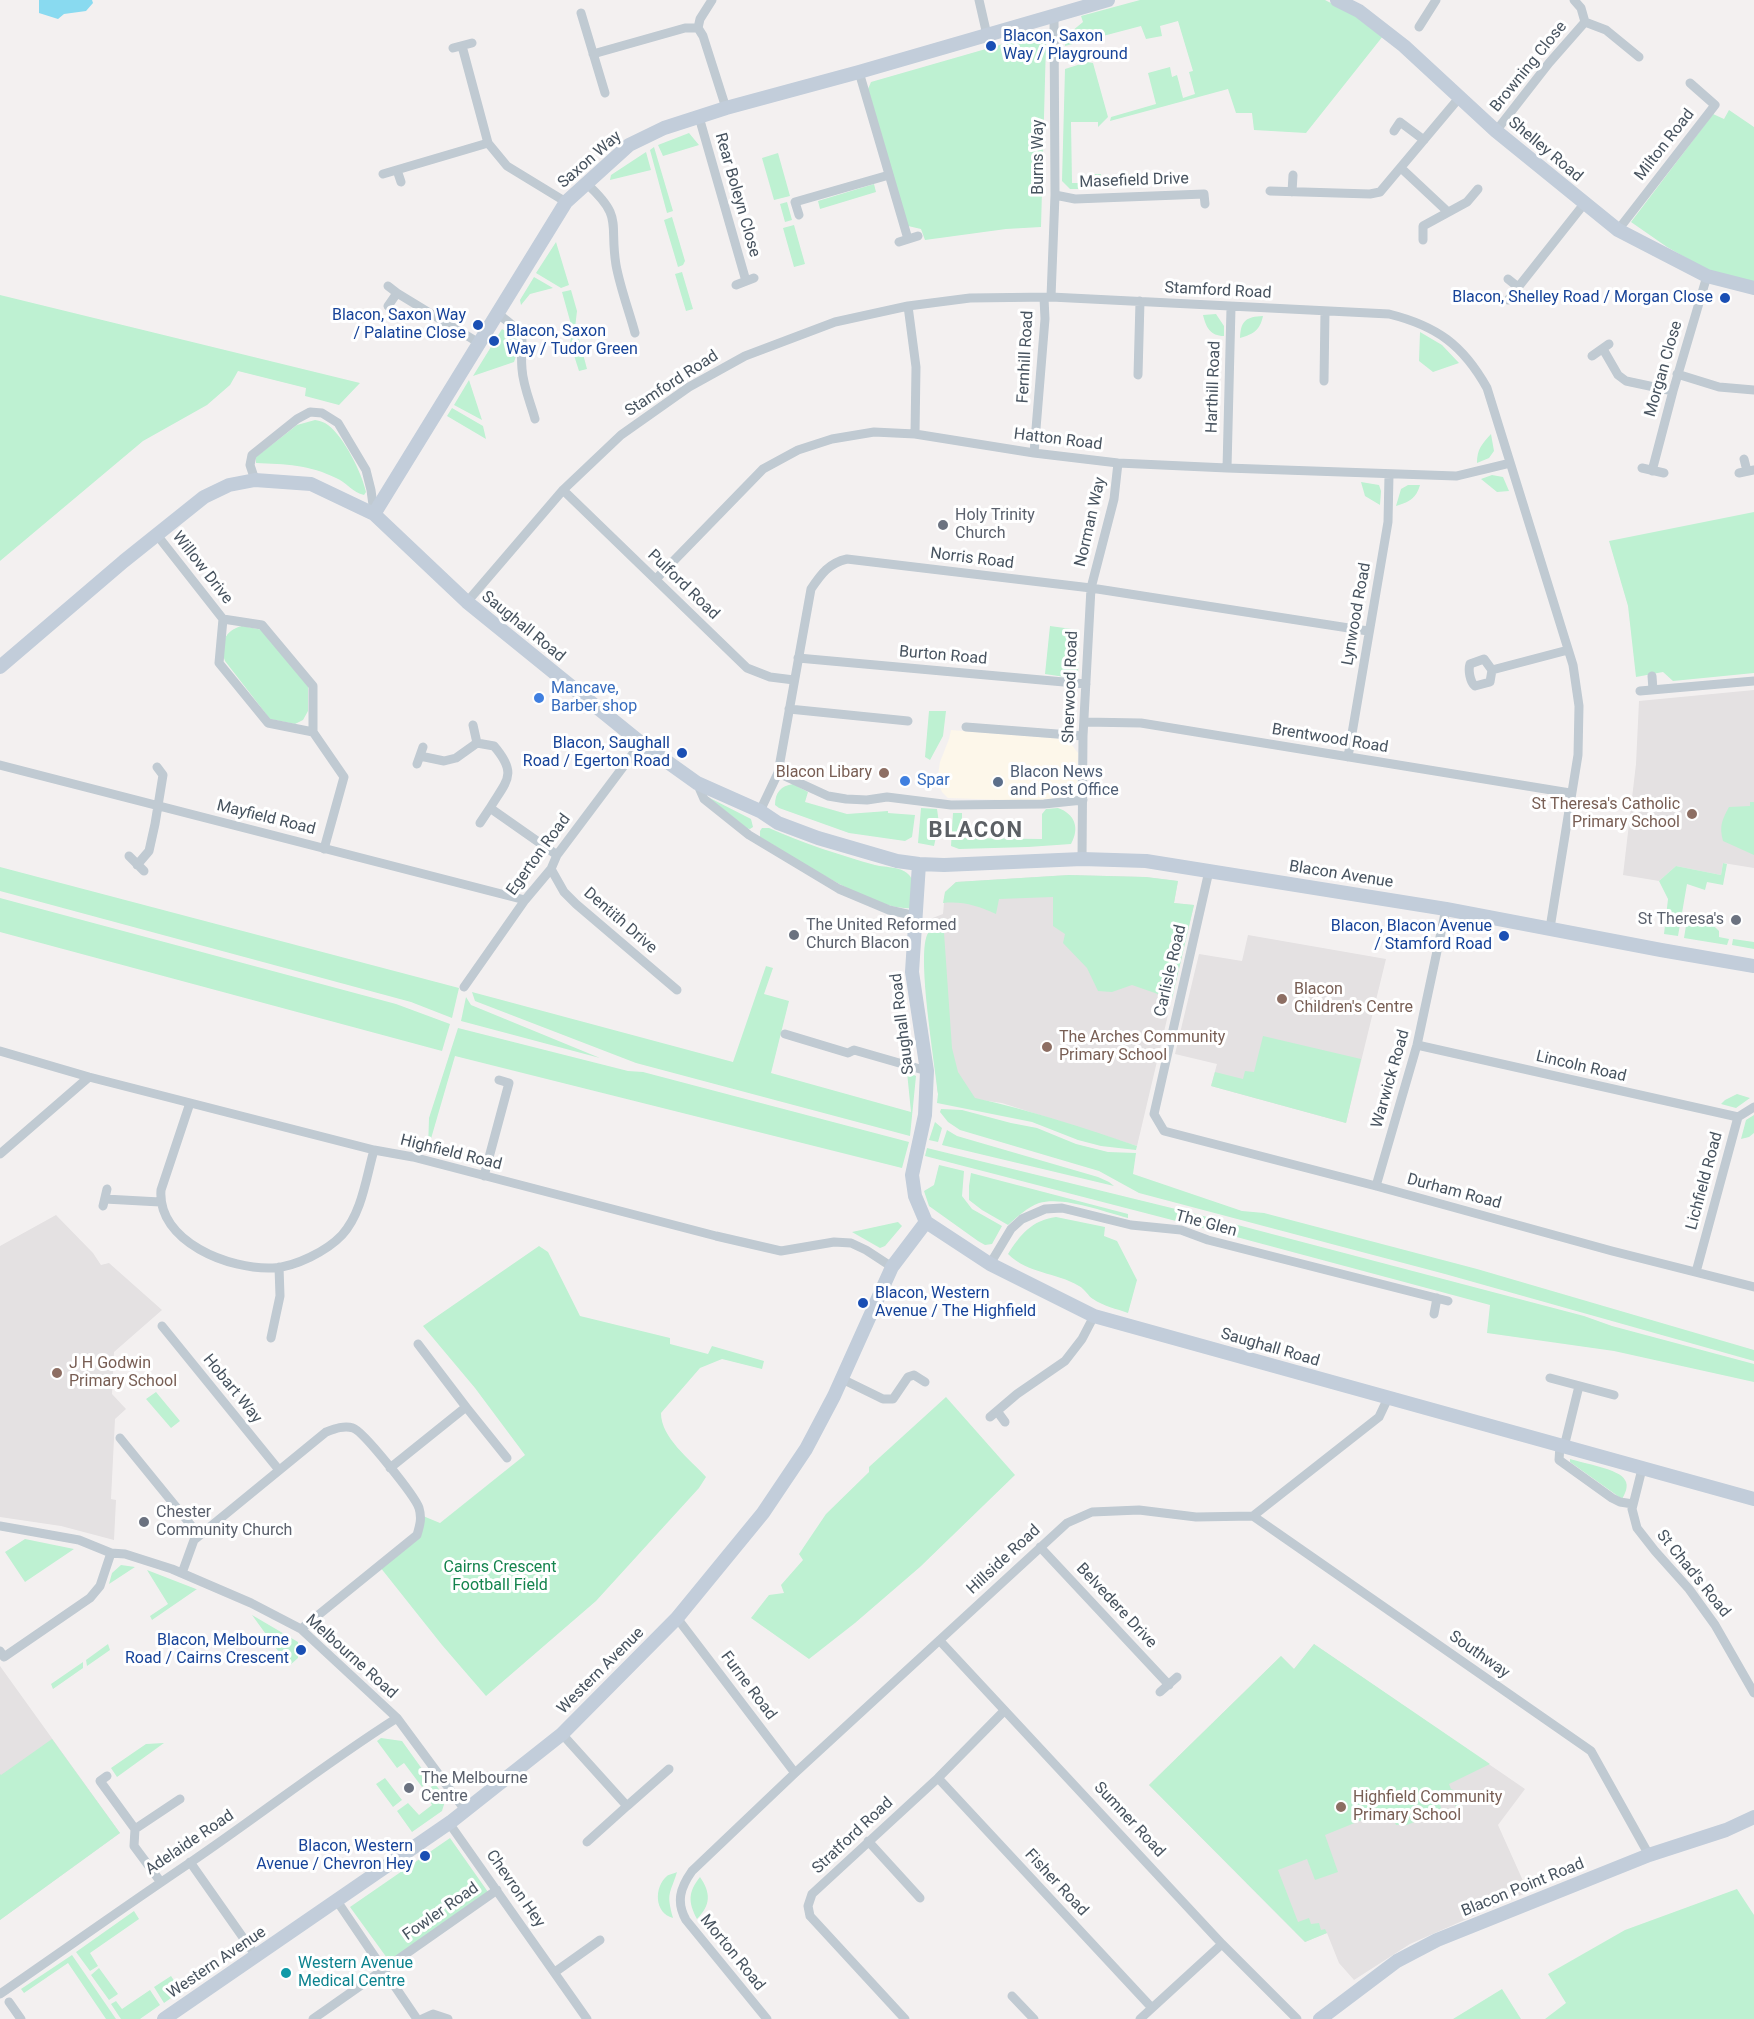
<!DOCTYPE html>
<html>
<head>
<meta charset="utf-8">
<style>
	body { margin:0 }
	canvas { display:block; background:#f3f0f0 }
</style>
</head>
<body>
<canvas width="1754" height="2019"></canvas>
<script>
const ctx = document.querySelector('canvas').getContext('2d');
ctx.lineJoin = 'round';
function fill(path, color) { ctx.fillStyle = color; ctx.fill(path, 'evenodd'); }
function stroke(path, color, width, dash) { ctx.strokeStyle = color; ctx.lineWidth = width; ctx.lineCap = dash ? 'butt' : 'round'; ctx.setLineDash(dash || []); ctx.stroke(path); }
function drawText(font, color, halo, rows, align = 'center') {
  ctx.font = font + ' Roboto,sans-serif'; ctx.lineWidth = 6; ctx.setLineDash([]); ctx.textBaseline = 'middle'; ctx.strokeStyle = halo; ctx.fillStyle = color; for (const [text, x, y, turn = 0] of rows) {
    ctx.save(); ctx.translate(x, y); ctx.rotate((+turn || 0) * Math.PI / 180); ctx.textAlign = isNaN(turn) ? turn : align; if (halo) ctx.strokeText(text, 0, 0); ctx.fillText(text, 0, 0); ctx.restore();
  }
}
fill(new Path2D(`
	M951,730l112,9 8,5 7,9 -1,32 -4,8 -8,4 -34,4 -83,-3 -6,-6 -5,-11 3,-19 9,-23z`), '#fdf7ea');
fill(new Path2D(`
	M1754,690v178l-31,-5 -2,12 -45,-9 -17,15 -36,-6 13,-111 3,-63z
	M1069,875l77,2 32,4 -4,22 20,2 -57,241 -135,-43 -64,-9 -13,-112v-28l5,-35 13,-5 2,-22 11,-10z
	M1248,935l138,24 -40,164 -135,-37 6,-22 -42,-10 24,-100 43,7z
	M56,1215l37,38 8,12 8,-2 53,47 -48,42 -2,42 14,15 -11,10 -4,80 5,1 -2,40 -53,-14 -61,-9v-271z
	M1314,1644l211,145 -27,36 30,67 -118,52 -56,36 -15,-17 -12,-30 -22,9 -156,-157 132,-129 13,13z
	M0,1666l120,167 -120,87z`), '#e4e1e2');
fill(new Path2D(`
	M1140,0h185l33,17 25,19 -77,97 -52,-3 -2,-17h-16l-8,-24 -118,32 1,-4 45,-13 -8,-31 22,-6 2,10 5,-2 6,23 12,-4 -6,-22 4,-1 -15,-50 -18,5 2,10 -16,3 -5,-13 -76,20 1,-10 17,-14 -2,-6z
	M1031,36l15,7 -5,184 -35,2 -81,11 -4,-11 -13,-3 -40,-137 3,-7z
	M1087,62l6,1 15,54 -10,10v-5h-27l1,61h20v-9h9l-2,15h-29l-8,-8 3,-112z
	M1729,110l25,17v155l-45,-11 -42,-24 -36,-25 82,-108 11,5z
	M689,133l10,12 -36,11 -5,-11z
	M654,147l19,64 -6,2 -17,-63z
	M646,152l5,18 -41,10 1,-5z
	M778,153l12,43 -16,4 -12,-42z
	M874,184l2,8 -56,17 -2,-8z
	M787,202l5,18 -7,2 -5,-18z
	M672,217l13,44 -2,4 -5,2 -14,-47z
	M794,225l11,39 -11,3 -11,-39z
	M556,242l13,43 -8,3 -25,-15z
	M682,272l11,37 -7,2 -11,-37z
	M534,277l19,11 -23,6 -9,11 -1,-5z
	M571,290l6,21 -2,17h-3l-10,-36z
	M0,295l360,88 -21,22 -34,-9 1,-8 -68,-17 -8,14 -23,20 -64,36 -143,120z
	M1216,314l8,12v10c-14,0 -18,-9 -21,-21z
	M1263,316c-3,14 -9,18 -23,22 1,-18 6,-21 23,-22z
	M502,329l16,10 1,8 -5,15 -41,14z
	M577,331l10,38 -8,2 -9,-28 2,-10z
	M1420,332l22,13 17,18 -26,9 -14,-11z
	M469,380l13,40 -28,-15z
	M452,408l31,18 3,13 -39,-23z
	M315,420c5,1 9,2 13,5 16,12 34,48 38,67l-2,3c-11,-2 -18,-13 -28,-17 -26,-13 -51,-14 -80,-15v-6l41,-32z
	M1491,434l3,17 -5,7 -12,5c0,-14 5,-19 14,-29z
	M1492,475l11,2 6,14 -12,1 -16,-13z
	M1361,482l18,3 2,6 -1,14 -15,-9z
	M1408,485h12c-4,14 -11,17 -24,21l5,-17z
	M1754,512v161l-81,8 -10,-9 -27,5 -8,-71 -19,-65z
	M242,626l21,4 45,55v26l-5,9 -8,4 -25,-5 -45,-58c-6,-17 0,-31 17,-35z
	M1050,626l29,4 -1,49 -33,-5z
	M929,711h17l-3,25 -13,24 -5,-3z
	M793,784l15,8 -3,10 42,12 41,-3v2l27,2 -3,22 -7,4 -56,-8 -70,-25 -4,-3c0,-13 6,-19 18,-21z
	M700,793l51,26 2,8 -3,2 -5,-1z
	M1750,802h4v53l-31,-14c-4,-15 -1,-21 6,-34l21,-1z
	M921,808l16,1 2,14 -5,23 -16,-3z
	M1058,808c17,6 22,20 13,36l-43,3 -69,2 -8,-3 2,-33h9v25l80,1v-25l4,-5z
	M762,828h7c34,15 70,27 106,37 12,3 27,1 35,11 6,8 3,22 2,32 -37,4 -118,-51 -152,-71v-6z
	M1723,863l4,1 -4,21 -16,-3 -2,8 -18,-6 -9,52 -14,-2 4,-35 -9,-18 17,-15 45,9z
	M0,867l459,121 -7,30 -41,-16 -411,-111z
	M1069,875l77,2 32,4 -4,22 20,2 -22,94 -40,-14 -20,7 -14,-1 -11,-23 -24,-25 2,-9 -12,-8v-29l-54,2 -3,15c-18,-8 -33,-13 -53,-11l2,-11 11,-10z
	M0,898l396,106 54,20 -8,27 -442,-119z
	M1688,913l25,3v9l6,6v6l10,2 -2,6 -43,-7z
	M943,918l9,130 6,24 17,26c55,12 109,30 162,48l-1,4 -35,-4 -23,-6 -46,-18 -95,-19 1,-9c-3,-30 -21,-135 -11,-159 3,-6 11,-12 16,-17z
	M1733,939l21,3v7l-22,-4z
	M766,966l7,2 -9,26 25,7 -18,72 140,39 -4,-40 9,4 -6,60 -274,-73 -161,-62 -3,-9 261,70z
	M466,997l5,8 129,53 -139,-37z
	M458,1028l170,43 15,1 266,70 -7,26 -447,-112 -27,93 1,-31z
	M1263,1036l98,23 -15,64 -135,-37 4,-14 28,7 2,-8 9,1z
	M1737,1094l13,4 -14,10 -15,-4 4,-4z
	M941,1109l21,1 49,13 26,5 39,16 32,8 28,1 -3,21 109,37 22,2 213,56 277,81v11l-309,-87 -306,-81 -40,-22 -139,-41 -12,-8 -8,-10z
	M1754,1115v18l-5,4 -8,2 5,-19z
	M935,1122l7,6 -4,14 -9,-2z
	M947,1130l10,6 141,41 11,5 5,4 -172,-41z
	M927,1148l265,65 392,103 28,10 142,38v18l-140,-31 -127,-18 3,-28 -287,-77 -278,-72z
	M939,1165l25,6 -2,25 10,13 30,17 -10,18 -7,1 -7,-4 -49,-35 -5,-15 10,-6z
	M971,1173l157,41v4c-24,-6 -64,-22 -89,-15 -11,4 -22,14 -31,22l-26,-15 -13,-10v-14z
	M1056,1217l49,10 -1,9 13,5 20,39 -9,33c-11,-4 -25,-7 -35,-14 -5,-3 -8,-10 -14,-13 -23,-14 -51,-12 -71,-32 12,-19 24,-34 48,-37z
	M898,1222l4,4 -17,20 -5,2 -28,-16z
	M539,1246l9,6 32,64 90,22v6l38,10 4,-8 52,15 -2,8 -40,-10 -22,9 -39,45c0,25 29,46 45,64l-7,11 -103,113 -110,95 -44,-51 -62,-78 38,-31 5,-20 17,7 85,-68 -50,-67 -52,-62z
	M156,1392l24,29 -9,7 -25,-29z
	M946,1397l69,78 -95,92 -65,56 -46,36 -58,-41 18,-23 15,-2 -3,-8 22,-25 -4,-6 27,-40 43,-42v-5z
	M1570,1459c12,4 50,10 55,21 4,6 0,14 -3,19l-52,-37z
	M25,1539l49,10 -49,33 -20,-30z
	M121,1565l14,2 -26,17 3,-11z
	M147,1570l49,19h1l-45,31 -2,-4 18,-12z
	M252,1615l46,27v16l-9,8z
	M108,1644l2,6 -23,16 -1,-6z
	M1314,1644l176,120 -41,20 2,5 5,2 7,18 -6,2 -5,-14 -13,5 7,19 -5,2 -5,-10 -29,12h-11l-7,-16 -64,26 13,37 -23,8 -8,-21 -29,11 20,52 11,-4 2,6 8,-1 2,7 4,-1 2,4 -22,9 -156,-157 132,-129 13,13z
	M83,1662v6l-30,21 -2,-5z
	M381,1738l21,3 28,39 -8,7 -18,-24 -7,5 -20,-27z
	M52,1739l68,94 -120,87v-146l1,1z
	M164,1743l-47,34 -6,-9 35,-24z
	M385,1778l17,22 -9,7 -17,-23z
	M435,1784l11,14 -4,13 -30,21 -15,-21 11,-8 11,12 13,-10 -8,-13z
	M450,1838l38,54 -95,67 -6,-1 -37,-51z
	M677,1872c-7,23 -11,20 -4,46 -19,-5 -19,-31 -6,-42 1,-1 8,-3 10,-4z
	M700,1877c11,16 11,28 -3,42 -9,-17 -9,-27 3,-42z
	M1737,1889l17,26v104h-209l21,-16 -18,-29 77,-44z
	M134,1911l5,8 -49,34 8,13 -8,5 -14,-19z
	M72,1955l44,64h-10l-38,-56 -44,30 -3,-4z
	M99,1968l19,26 -9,6 -18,-25z
	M171,1976l10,15 -17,12 -10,-16z
	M1502,1989l19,30h-68z
	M150,1990l10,15 -20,14h-19l-10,-15 5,-3 6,8z`), '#bef1d2');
fill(new Path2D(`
	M39,0h53l1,3 -7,8 -22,3 -6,5 -19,-6z`), '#89daf0');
stroke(new Path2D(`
	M979,0l8,35
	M1574,0l7,8 4,14 21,8 33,27
	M581,13l24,80
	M1419,27l17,-27
	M698,28l2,-9 12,-19
	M462,46l26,97 19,23 59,36
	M453,48l19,-5
	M593,54l92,-26h13l5,8 23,72
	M859,72l49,167
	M699,117l47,164
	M1394,131l6,-9 24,18
	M1496,131l53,-68 36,-41
	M1401,168l47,44
	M397,170l4,12
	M383,174l105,-31
	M587,184c37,34 22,38 29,81 4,22 13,46 19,68
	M1270,191l100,3 10,-2 79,-94
	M1292,192l1,-17
	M1055,195l20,4 129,-5 1,10
	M799,215l-4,-13 94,-27
	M1618,230l97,-125 -25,-22
	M1423,240v-14l44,-24 11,-13
	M899,242l19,-6
	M1508,279l10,8
	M736,285l18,-7
	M388,286l9,7 -9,13
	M397,293l82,50
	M1051,297l4,-102 -1,-178
	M1508,300l76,-96
	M908,306l8,61 -1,67
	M498,314c34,25 21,20 24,55 1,17 9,35 13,50
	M1603,349l15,26 8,6 47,10
	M1592,356l17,-12
	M1677,374l42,13 35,3
	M1138,375l2,-74
	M1324,381l1,-70
	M1034,453l11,-134 -1,-21
	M1744,459l3,12
	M1227,468l4,-160
	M1642,468l22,5
	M1652,471l21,-80 34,-115
	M1739,473l15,-3
	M255,480l-5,-15 2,-10 45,-36 13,-7 12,1 16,10 28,47 5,20 3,23
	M563,490l184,178 23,9 24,3
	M157,535l66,84 -4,44 49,60 45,9 31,45 -20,72
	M656,579l107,-110 35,-19 34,-11 42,-7 41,2 119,19 84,10 109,5 229,8 54,-13
	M467,602l96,-112 58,-55 68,-48 56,-31 90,-34 73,-16 62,-8 81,-1 338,17c48,12 74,31 98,74l86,277 6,41 -1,49 -28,173
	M223,619l39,6 51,61v46
	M798,658l288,26
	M1492,670l-8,-11 -14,5c-2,6 0,18 5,22l15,-4 2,-12 76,-20
	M1652,676l1,14
	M1640,691l114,-10
	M789,709l119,12
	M1084,722l57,1 429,70
	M473,725l4,18
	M966,727l117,9
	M420,756l24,5 12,-3 21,-15 17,3c24,28 13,34 -4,62l67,47
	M1348,757l40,-235 1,-47
	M417,764l6,-17
	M0,765l525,135
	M778,773l50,23 18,3 21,1 20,-3 64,8 93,-1 39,-4
	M697,783l7,16 45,36 90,54 50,21 27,6
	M760,811l18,-38 33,-184c10,-15 18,-26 36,-30l244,29 277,43
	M480,823l10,-15
	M129,856l15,15
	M1082,859l1,-123 8,-148 23,-89 4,-36
	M137,865l12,-14 6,-27 8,-49 -6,-8
	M551,869l13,23 12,12 101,86
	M1209,871l-55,243 10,17 212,55 236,65 142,36
	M464,987l61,-87 26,-31 6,-14 84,-112
	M785,1034l63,19 6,-3 73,21
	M1417,1045l321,72
	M0,1051l89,26 285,73 39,7 303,79 65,15 53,-9 17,1 15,7 26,17
	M190,1103l-29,87c-4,52 69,80 112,78 22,-1 54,-17 69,-33 20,-22 24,-57 32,-85
	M0,1154l89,-77
	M484,1176l25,-93 -10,-3
	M1376,1186l41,-141 29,-136
	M105,1199l55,3
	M103,1206l4,-17
	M990,1264l21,-35 11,-10 23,-10 17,-1 69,17 50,5 27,10 240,61
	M1696,1272l42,-155 16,-10
	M1434,1314l3,-16
	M162,1326l117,144
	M271,1338l9,-42 -1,-29
	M418,1344l48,63
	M1550,1378l64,17
	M842,1379l41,20h10l15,-22 6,-2 11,7
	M997,1411l8,11
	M990,1417l27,-23 48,-33 17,-22 12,-23
	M120,1438l79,97
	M1560,1446l-1,14 53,38 8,4 13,2
	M1564,1447l15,-61
	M390,1468l76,-61 41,51
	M1642,1469l-10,40 5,19 18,23 34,38 26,36 39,68
	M1253,1516l338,235 58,104
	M0,1526l79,14 32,13 14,1 47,15 79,34 50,26 96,89 68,92
	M1040,1547l129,138
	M182,1573l12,-33 132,-108c8,-3 18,-7 27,-4 10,3 62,68 66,80 3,10 1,17 -2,27l-116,94
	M677,1618l118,155
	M940,1641l282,303 75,75
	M0,1651l4,6 86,-59 10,-12 11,-33
	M1160,1692l17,-15
	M562,1734l65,72 -40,36
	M107,1776l-7,5 35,48
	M938,1778l214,230
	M627,1806l42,-37
	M449,1823l138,196
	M868,1841l52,57
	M190,1862l66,94
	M160,1881l-26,-35 1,-17 45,-30
	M337,1901l80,118
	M555,1972l45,-32
	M0,1994c64,-44 127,-89 191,-132 69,-47 135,-99 206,-144
	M1012,1996l22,23
	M9,2002l12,17
	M313,2019l184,-129
	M422,2019l11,-5 15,5
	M767,2019l-81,-99c-10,-18 -6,-32 6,-49l103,-98 272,-250 25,-11 47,-2 57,7 57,-1 126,-99 9,-19
	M905,2019l-95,-103 -2,-10 4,-12 126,-116 66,-67
	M1140,2019l82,-75`), '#c0cad2', 9);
stroke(new Path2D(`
	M1337,0l22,11 45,35 92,85 122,99 89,46 47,12
	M374,514l192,-312 63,-57 35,-17 62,-20 133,-36 249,-72
	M0,667l124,-106 80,-64 25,-12 26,-5 56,4 63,30 93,88 174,141 56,40 63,28 18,12 40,15 79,23 22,3 25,1 138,-6 64,2 300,48 215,41 93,16
	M919,864l-7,108 15,99 -2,44 -13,60 3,21 11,26 64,42 104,52 660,183
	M164,2019l288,-198 110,-87 115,-116 86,-105 43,-64 28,-53 58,-129 34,-45
	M1320,2019l77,-58 40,-21 212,-85 77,-25 28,-13`), '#c2cdda', 14);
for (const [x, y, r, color] of [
	[991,46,6,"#1a4fb4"],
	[1725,298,6,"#1a4fb4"],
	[478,325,6,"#1a4fb4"],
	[494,341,6,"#1a4fb4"],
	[943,525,6,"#6b7280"],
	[539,698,6,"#3f7fe0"],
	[682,753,6,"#1a4fb4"],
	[884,773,6,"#8d6e63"],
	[905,781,6,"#3f7fe0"],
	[998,782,6,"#5c6f8a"],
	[1692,814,6,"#8d6e63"],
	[1736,920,6,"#6b7280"],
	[794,935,6,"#6b7280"],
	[1504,936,6,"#1a4fb4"],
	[1282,999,6,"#8d6e63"],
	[1047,1047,6,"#8d6e63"],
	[863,1303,6,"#1a4fb4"],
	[57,1373,6,"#8d6e63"],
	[144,1522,6,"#6b7280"],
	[301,1650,6,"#1a4fb4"],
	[409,1788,6,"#6b7280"],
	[1341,1807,6,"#8d6e63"],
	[425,1856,6,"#1a4fb4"],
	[286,1973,6,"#0f9aa8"]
]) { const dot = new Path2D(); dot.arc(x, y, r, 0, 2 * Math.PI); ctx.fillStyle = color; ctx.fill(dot); stroke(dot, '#fff', 2); }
drawText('16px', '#164399', '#fff', [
	["Blacon, Saxon",1003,37,"left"],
	["Way / Playground",1003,55,"left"],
	["Blacon, Shelley Road / Morgan Close",1713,298],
	["Blacon, Saxon Way",466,316],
	["/ Palatine Close",466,334],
	["Blacon, Saxon",506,332,"left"],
	["Way / Tudor Green",506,350,"left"],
	["Blacon, Saughall",670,744],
	["Road / Egerton Road",670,762],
	["Blacon, Blacon Avenue",1492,927],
	["/ Stamford Road",1492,945],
	["Blacon, Western",875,1294,"left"],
	["Avenue / The Highfield",875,1312,"left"],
	["Blacon, Melbourne",289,1641],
	["Road / Cairns Crescent",289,1659],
	["Blacon, Western",413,1847],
	["Avenue / Chevron Hey",413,1865]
], 'right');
drawText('16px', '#47535f', '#fff', [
	["Browning Close",1529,67,-51],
	["Milton Road",1665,145,-52],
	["Shelley Road",1545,150,40],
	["Burns Way",1039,157,-90],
	["Saxon Way",590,160,-41],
	["Masefield Drive",1134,181,-2],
	["Rear Boleyn Close",737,195,74],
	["Stamford Road",1218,291,3],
	["Fernhill Road",1026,357,-87],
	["Morgan Close",1664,369,-74],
	["Stamford Road",672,384,-33],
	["Harthill Road",1214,387,-88],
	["Hatton Road",1058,440,7],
	["Norman Way",1091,522,-77],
	["Norris Road",972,559,7],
	["Willow Drive",202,568,52],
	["Pulford Road",683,585,44],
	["Lynwood Road",1357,614,-80],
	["Saughall Road",523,627,39],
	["Burton Road",943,656,5],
	["Sherwood Road",1071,687,-88],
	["Brentwood Road",1330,739,9],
	["Mayfield Road",266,818,14],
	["Egerton Road",539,855,-54],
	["Blacon Avenue",1341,875,9],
	["Dentith Drive",620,921,41],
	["Carlisle Road",1171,971,-77],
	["Saughall Road",903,1024,-97],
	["Lincoln Road",1581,1067,13],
	["Warwick Road",1391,1079,-74],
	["Highfield Road",451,1153,14],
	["Lichfield Road",1705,1181,-75],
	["Durham Road",1454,1192,15],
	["The Glen",1206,1224,15],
	["Saughall Road",1270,1348,16],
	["Hobart Way",232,1389,51],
	["Hillside Road",1004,1560,-43],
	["St Chad's Road",1693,1574,51],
	["Belvedere Drive",1116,1606,47],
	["Southway",1479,1655,35],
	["Melbourne Road",351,1657,42],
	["Western Avenue",601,1671,-45],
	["Furne Road",748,1686,53],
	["Sumner Road",1129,1820,47],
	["Stratford Road",853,1836,-43],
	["Adelaide Road",190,1843,-34],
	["Fisher Road",1056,1883,47],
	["Blacon Point Road",1523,1888,-22],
	["Chevron Hey",515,1889,55],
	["Fowler Road",441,1912,-35],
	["Morton Road",732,1953,51],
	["Western Avenue",217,1963,-34]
]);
drawText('16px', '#5b616d', '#fff', [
	["Holy Trinity",955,516],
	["Church",955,534],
	["St Theresa's",1724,920,"right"],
	["The United Reformed",806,926],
	["Church Blacon",806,944],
	["Chester",156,1513],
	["Community Church",156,1531],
	["The Melbourne",421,1779],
	["Centre",421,1797]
], 'left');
drawText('16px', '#366cbe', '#fff', [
	["Mancave,",551,689],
	["Barber shop",551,707],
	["Spar",917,781]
], 'left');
drawText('16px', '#785e54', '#fff', [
	["Blacon Libary",872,773,"right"],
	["St Theresa's Catholic",1680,805,"right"],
	["Primary School",1680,823,"right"],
	["Blacon",1294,990],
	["Children's Centre",1294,1008],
	["The Arches Community",1059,1038],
	["Primary School",1059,1056],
	["J H Godwin",69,1364],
	["Primary School",69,1382],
	["Highfield Community",1353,1798],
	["Primary School",1353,1816]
], 'left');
drawText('16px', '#4e5e75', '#fff', [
	["Blacon News",1010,773],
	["and Post Office",1010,791]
], 'left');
drawText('16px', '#14844d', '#fff', [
	["Cairns Crescent",500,1568],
	["Football Field",500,1586]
]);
drawText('16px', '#0d838f', '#fff', [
	["Western Avenue",298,1964],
	["Medical Centre",298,1982]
], 'left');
ctx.letterSpacing = '1.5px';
drawText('bold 22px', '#5c6065', '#fff', [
	["BLACON",976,831]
]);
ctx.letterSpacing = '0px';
</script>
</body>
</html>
